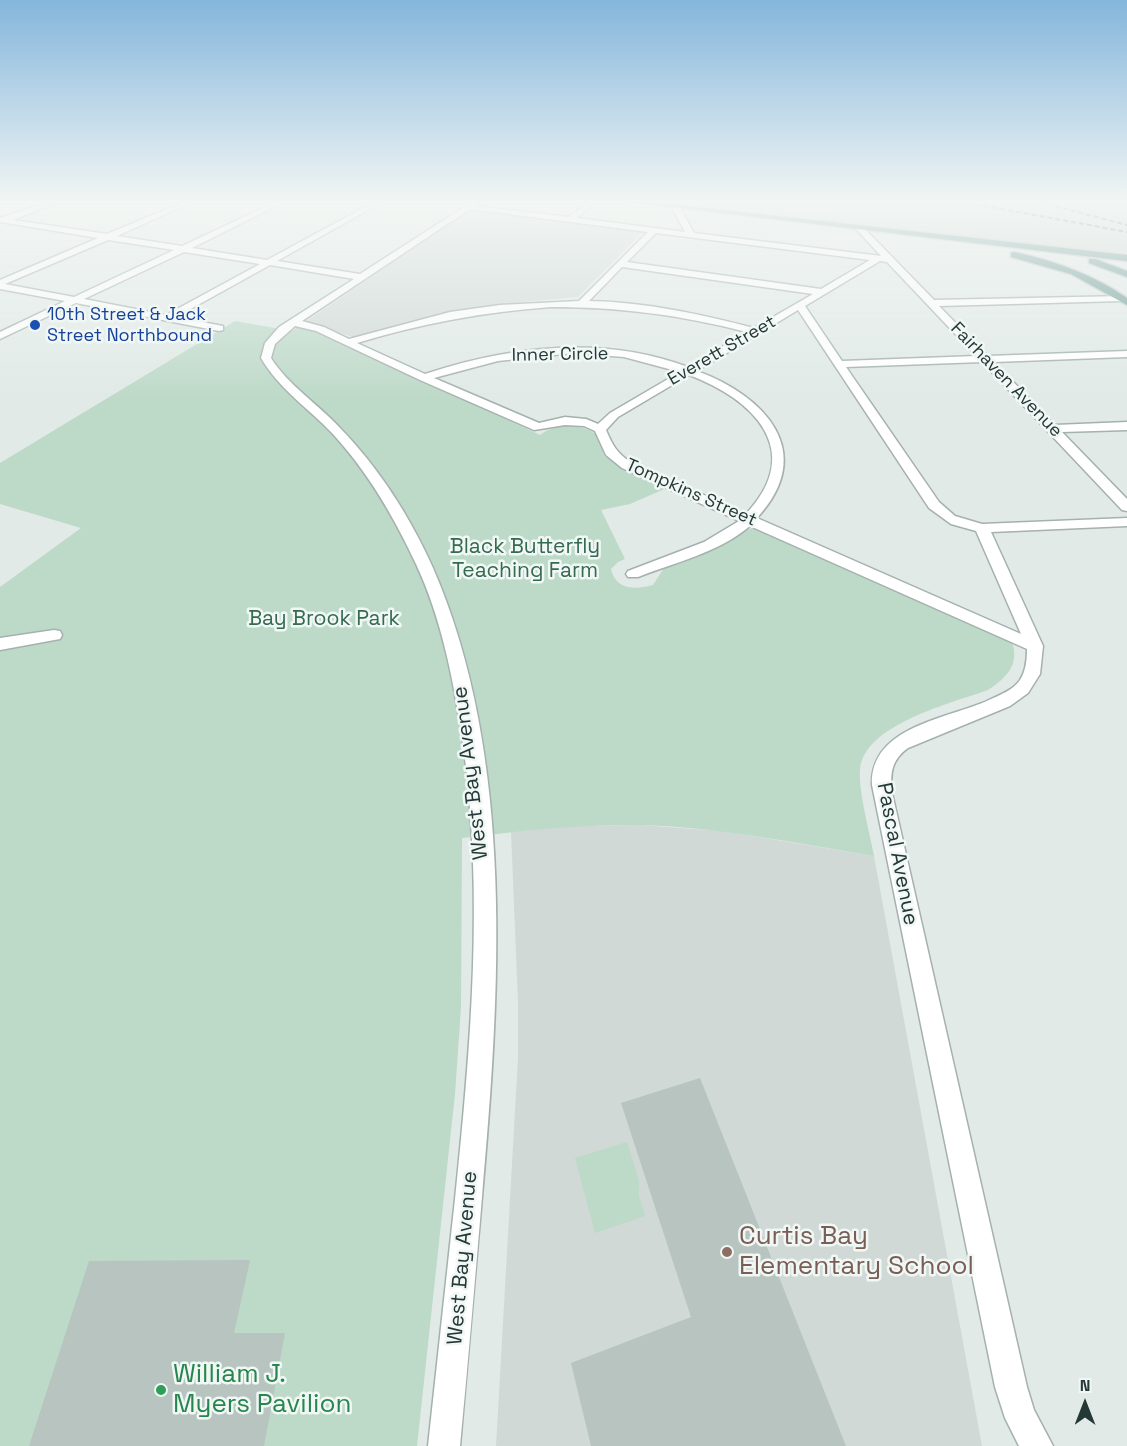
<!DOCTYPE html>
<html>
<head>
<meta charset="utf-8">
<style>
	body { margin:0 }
	#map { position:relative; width:1127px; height:1446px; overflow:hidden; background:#e1eae7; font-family:"Space Grotesk",sans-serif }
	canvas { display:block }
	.north { position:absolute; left:1055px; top:1374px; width:60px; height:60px; -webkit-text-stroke:4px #f1f7f5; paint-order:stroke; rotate:0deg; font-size:16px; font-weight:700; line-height:24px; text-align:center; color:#243836 }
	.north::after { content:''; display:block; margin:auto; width:21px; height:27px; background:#243836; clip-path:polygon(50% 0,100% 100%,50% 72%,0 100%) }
</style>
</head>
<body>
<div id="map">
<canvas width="1127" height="1446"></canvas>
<div class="north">N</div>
</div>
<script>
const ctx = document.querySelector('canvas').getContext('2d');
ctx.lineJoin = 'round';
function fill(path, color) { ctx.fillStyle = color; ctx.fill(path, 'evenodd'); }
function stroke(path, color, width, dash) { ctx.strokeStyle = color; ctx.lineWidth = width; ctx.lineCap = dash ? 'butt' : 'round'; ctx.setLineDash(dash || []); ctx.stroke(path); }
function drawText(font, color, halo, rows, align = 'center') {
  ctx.font = font + ' "Space Grotesk",sans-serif'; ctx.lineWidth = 5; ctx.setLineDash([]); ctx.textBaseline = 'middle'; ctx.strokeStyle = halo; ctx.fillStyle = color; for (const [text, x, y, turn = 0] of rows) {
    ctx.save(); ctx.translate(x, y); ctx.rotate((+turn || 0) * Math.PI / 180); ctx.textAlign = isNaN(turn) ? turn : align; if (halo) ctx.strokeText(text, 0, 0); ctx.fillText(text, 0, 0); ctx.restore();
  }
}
fill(new Path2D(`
	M650,200h477v53l-59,-5z
	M474,209l169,23 -65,65 -66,6 -69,10 -90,24 -48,-15 165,-112z
	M640,825l82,6 152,25 108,590h-486l22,-388v-56l-7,-170 58,-6z`), '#d0d9d6');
fill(new Path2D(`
	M235,321l57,10 7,-5 20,5 221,104c17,-12 38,-12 56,-1l9,23 64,30 -39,17 -29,6 24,49 -7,3 -7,7c5,21 24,21 42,16l11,-17 11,-7 77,-33 260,114c8,23 -6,36 -24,48 -36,13 -123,34 -128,79 -2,22 10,64 14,87 -78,-13 -156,-29 -235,-31 -60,-1 -118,6 -177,13l-1,169 -6,87 -38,352h-417v-859l81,-59 -81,-24v-41z
	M627,1142l12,39v15l6,20 -50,17 -20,-75z`), '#bdd9c8');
fill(new Path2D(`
	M700,1078l146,368h-255l-20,-83 120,-46 -70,-214z
	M250,1260l-16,73h51l-21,113h-235l60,-185z`), '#b7c4c0');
const minor = new Path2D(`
	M54,200h10l-51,20 94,14 82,-34h8l-80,36 65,10 98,-46h8l-96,48 75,12 111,-60h8l-109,61 83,13 115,-74h8l-8,6 94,11 21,-17h7l-20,18 108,14 -14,-26 4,-2 4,2 15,27 187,23 -26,-28 7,-2 72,74 190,-4v4l-3,1 -182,5 49,50 139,-5v6l-133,5 61,63 72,-3v8l-65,2 65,67v12l-5,-1 -140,-148 -136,5 93,135 16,14 27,8 145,-6v8l-136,6 52,114 -3,28 -12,19 -18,13 -102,42c-17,12 -18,26 -16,45l135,594 7,23 19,36h-34l-14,-28 -10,-31 -123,-602c-2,-59 76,-66 117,-85 11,-5 24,-10 31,-20 6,-9 7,-21 7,-31l-277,-123c-32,27 -74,36 -112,51h-10l-2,-3 2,-3 76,-29 35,-21 -117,-53 -16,-13 -11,-24 -11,-5 -19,-1 -31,5 -114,-50 -104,-49 -21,-5 -20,18 -4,14c18,28 47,46 69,70 39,40 70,89 93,140 83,190 67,427 49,629 -7,83 -14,166 -22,249h-32c9,-82 18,-165 27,-247 16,-152 29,-305 8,-456 -9,-60 -21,-124 -47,-179 -22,-47 -48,-92 -84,-131 -24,-25 -53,-44 -71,-75l4,-15 14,-16 75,-48 -84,-14 -94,52 47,9v4l-4,1 -143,-28 -76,36v-7l65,-31 -65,-12v-9l98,-42 -98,-16v-4zM470,209l178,23 -69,69 -79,4 -50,7 -101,27 -25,-12 -22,-6zM656,233l214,27 -49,29 -194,-27zM108,240l66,10 -100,47 -69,-13zM184,252l76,12 -94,51 -82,-16zM880,261l7,1 89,94 -134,5 -37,-55zM622,267l191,27 -59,34c-54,-14 -109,-26 -165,-27zM551,307c69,0 129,8 196,25l-59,35c-86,-32 -178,-21 -263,7l-68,-31c65,-20 127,-31 194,-36zM798,310l131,198 22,16 25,7 45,103 -264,-116c61,-66 8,-122 -60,-147zM573,353l51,4 56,15 -70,41 -12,11 -12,-5 -21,-2 -26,6 -105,-45 64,-17zM689,375c64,24 117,75 57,139l-115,-52c-14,-8 -19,-18 -25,-32l12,-13z
	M54,630l6,1 2,4 -2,4 -60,11v-12z`);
const major = new Path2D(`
	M613,200h20l494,55v6z
	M1014,252c41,9 78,22 113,46v7l-56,-31 -60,-17v-4z
	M1089,259h6l32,12v6l-38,-14z`);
stroke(minor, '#a5b1ae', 3);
stroke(major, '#c2c7c7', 3);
fill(minor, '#fff');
fill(major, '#6b9a94');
stroke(new Path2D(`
	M953,200l174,32
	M1032,200l95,25`), '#5e7471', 2, [5, 3]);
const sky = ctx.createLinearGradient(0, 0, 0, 402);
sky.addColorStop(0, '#84b6dc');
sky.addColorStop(0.5, '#f2f6f4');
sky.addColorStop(1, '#f2f6f400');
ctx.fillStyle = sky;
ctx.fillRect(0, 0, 1127, 402);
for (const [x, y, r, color] of [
	[35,325,6,"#1a4fb4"],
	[727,1252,6,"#8d6e63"],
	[161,1390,6,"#2e9e5b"]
]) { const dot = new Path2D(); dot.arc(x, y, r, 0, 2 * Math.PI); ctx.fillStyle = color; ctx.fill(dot); stroke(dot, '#f1f7f5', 2); }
drawText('18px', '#164399', '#f1f7f5', [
	["10th Street & Jack",47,315],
	["Street Northbound",47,336]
], 'left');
drawText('18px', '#243836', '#f1f7f5', [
	["Everett Street",722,351,-30],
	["Inner Circle",560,355,-1],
	["Fairhaven Avenue",1006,380,46],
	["Tompkins Street",691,493,24]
]);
drawText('21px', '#336a50', '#f1f7f5', [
	["Black Butterfly",525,547],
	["Teaching Farm",525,571],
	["Bay Brook Park",324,619]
]);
drawText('21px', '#243836', '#f1f7f5', [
	["West Bay Avenue",471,773,-97],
	["Pascal Avenue",897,854,79],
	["West Bay Avenue",463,1258,-85]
]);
drawText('26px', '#785e54', '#f1f7f5', [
	["Curtis Bay",739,1237],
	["Elementary School",739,1267]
], 'left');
drawText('26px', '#27864d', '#f1f7f5', [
	["William J.",173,1375],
	["Myers Pavilion",173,1405]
], 'left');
</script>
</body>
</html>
